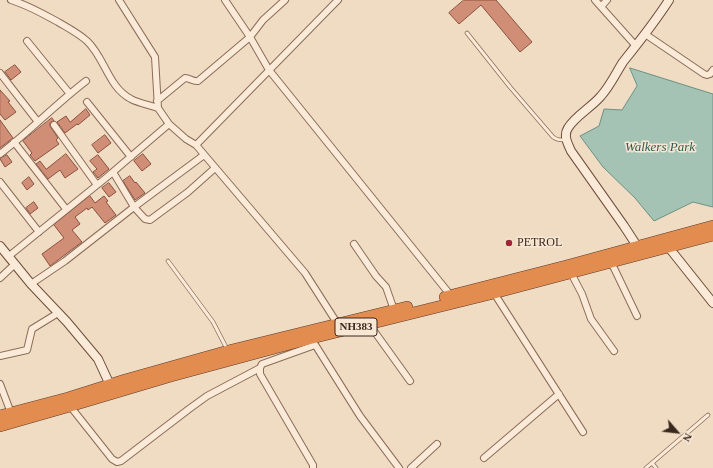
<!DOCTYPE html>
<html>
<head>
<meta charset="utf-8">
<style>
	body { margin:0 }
	#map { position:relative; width:713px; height:468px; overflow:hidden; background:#f0dcc3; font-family:"Times New Roman",serif }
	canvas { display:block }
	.north { position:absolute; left:657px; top:412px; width:40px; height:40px; -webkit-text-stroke:3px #f7e7d3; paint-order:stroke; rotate:118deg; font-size:11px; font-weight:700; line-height:16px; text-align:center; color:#3a271e }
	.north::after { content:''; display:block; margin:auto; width:14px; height:18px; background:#3a271e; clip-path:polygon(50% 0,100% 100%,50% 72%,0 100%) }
</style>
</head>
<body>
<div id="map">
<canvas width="713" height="468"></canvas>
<div class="north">N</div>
</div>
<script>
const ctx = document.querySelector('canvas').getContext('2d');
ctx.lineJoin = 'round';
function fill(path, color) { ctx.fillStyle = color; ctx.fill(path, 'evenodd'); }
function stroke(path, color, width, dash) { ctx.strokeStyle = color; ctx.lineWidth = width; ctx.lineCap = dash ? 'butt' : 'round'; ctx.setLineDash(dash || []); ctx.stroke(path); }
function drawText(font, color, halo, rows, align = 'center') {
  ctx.font = font + ' "Times New Roman",serif'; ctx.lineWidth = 3; ctx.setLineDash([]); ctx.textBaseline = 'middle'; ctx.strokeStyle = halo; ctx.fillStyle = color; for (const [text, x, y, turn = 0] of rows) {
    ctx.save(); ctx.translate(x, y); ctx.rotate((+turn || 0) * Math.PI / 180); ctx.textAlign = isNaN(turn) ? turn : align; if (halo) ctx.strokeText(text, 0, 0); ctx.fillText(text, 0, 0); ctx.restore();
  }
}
const water = new Path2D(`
	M630,68l83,26v113l-20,-5 -39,19 -19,-23 -32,-31 -23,-31 19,-10 5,-17 18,1 15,-24z`);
fill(water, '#a5c3b5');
stroke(water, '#6b9182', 1);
const building = new Path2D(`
	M464,0h32l36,42 -12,10 -39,-47 -22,19 -10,-11z
	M15,65l6,7 -10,8 -6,-8z
	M0,90l10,11 -2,1 8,10 -11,8 -5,-6z
	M86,109l4,6 -12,10 -1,-1 -12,9 -8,-11 9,-6 4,6z
	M52,118l2,3 -4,2v3l8,12 -2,2 3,4 -24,17 -5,-6 2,-2 -9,-12z
	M0,120l13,18 -13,10z
	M105,135l6,8 -13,10 -6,-8z
	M66,154l12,15 -13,9 -5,-8 -12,9 -12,-15 4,-3 6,8z
	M143,154l8,10 -9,7 -8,-10z
	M7,155l5,7 -7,5 -5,-8z
	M98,155l11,14 -11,9 -5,-6 4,-3 -7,-8z
	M130,176l5,7 1,-1 9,11 -10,7 -12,-19z
	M29,177l5,7 -7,6 -5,-7z
	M109,183l7,9 -7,5 -7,-9z
	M90,196l5,7 9,-7 4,5 -2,1 10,13 -11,8 -13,-16 -4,3 -1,-2 -12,9 5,7 -8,6 10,12 -32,24 -8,-12 22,-16 -10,-13z
	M34,202l4,6 -8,6 -4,-6z`);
fill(building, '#d08e77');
stroke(building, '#8b503d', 1);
const lane = new Path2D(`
	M467,33l43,54 43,50c4,3 7,3 13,3
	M168,261l45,61 14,27
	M652,463l56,-48
	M646,468l6,-5 4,5`);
const street = new Path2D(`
	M11,0c17,5 32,14 47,22 10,6 20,11 29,19 18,17 21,46 44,58 7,4 19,6 27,9
	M119,0l36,57 3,51 11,16
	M225,0l25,37 19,33 183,227
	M595,0l41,46
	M601,7l6,-7
	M645,34l59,40 3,1 3,-1 3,-4
	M27,41l43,53
	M0,73l38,49
	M157,101l28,-23c5,0 8,4 13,3l52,-44 13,-17 22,-20
	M87,102l44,55
	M54,125l43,60
	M14,142l52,67
	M196,145l142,-145
	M0,154c30,-23 56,-50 86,-73
	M113,172l21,35 11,12 5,1 38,-28 27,-24
	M0,182l39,50
	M354,244l22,32 10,11 8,23
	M9,256l98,-79 62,-53 17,15 10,6 109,128 32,50
	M610,263l4,5 23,48
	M571,273l11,21 9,25 23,32
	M0,278l15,-14
	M31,284l34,-23 69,-54 70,-52
	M494,293l89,139
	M369,324l41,57
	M314,343l46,73 39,52
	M0,356l27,-6 5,-21 26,-16
	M0,384l11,29
	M70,406l42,53 5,3 4,-1 68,-52 18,-13 53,-28
	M484,458l75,-64
	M313,468v-3l-53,-91v-6l2,-4 53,-19
	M411,468l26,-24`);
const secondary = new Path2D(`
	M666,244l47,59
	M0,246l31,38 36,38 31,37 12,26
	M637,246l-13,-20 -53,-75c-3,-7 -8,-15 -3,-23 7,-12 24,-21 33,-32 9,-10 15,-23 22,-34 16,-20 32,-40 46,-62`);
const highway = new Path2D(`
	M445,297l121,-31 147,-40
	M0,416l68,-18 57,-18 103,-29 179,-44
	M0,426l70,-20 101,-30 141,-38 182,-45 219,-58`);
stroke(lane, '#8b6c59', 4.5);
stroke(street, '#8b6c59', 8);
stroke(secondary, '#6d4d3c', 10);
stroke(highway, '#593b2d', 12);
stroke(lane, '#faead7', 3);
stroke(street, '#faead7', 6);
stroke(secondary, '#faead7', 8);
stroke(highway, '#e38c50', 11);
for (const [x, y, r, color] of [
	[509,243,4,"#9d2639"]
]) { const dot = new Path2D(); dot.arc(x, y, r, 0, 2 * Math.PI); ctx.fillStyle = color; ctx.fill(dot); stroke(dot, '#f7e7d3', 1.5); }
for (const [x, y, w] of [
	[356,327,42]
]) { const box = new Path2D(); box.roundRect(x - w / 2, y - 9, w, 18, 3); ctx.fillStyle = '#f7e7d3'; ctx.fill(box); stroke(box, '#3a271e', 1); }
drawText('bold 11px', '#3a271e', null, [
	["NH383",356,327]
]);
drawText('12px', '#3a271e', '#f7e7d3', [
	["PETROL",517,243]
], 'left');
drawText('italic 13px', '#2c5b51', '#f7e7d3', [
	["Walkers Park",660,148]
]);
</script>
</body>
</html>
